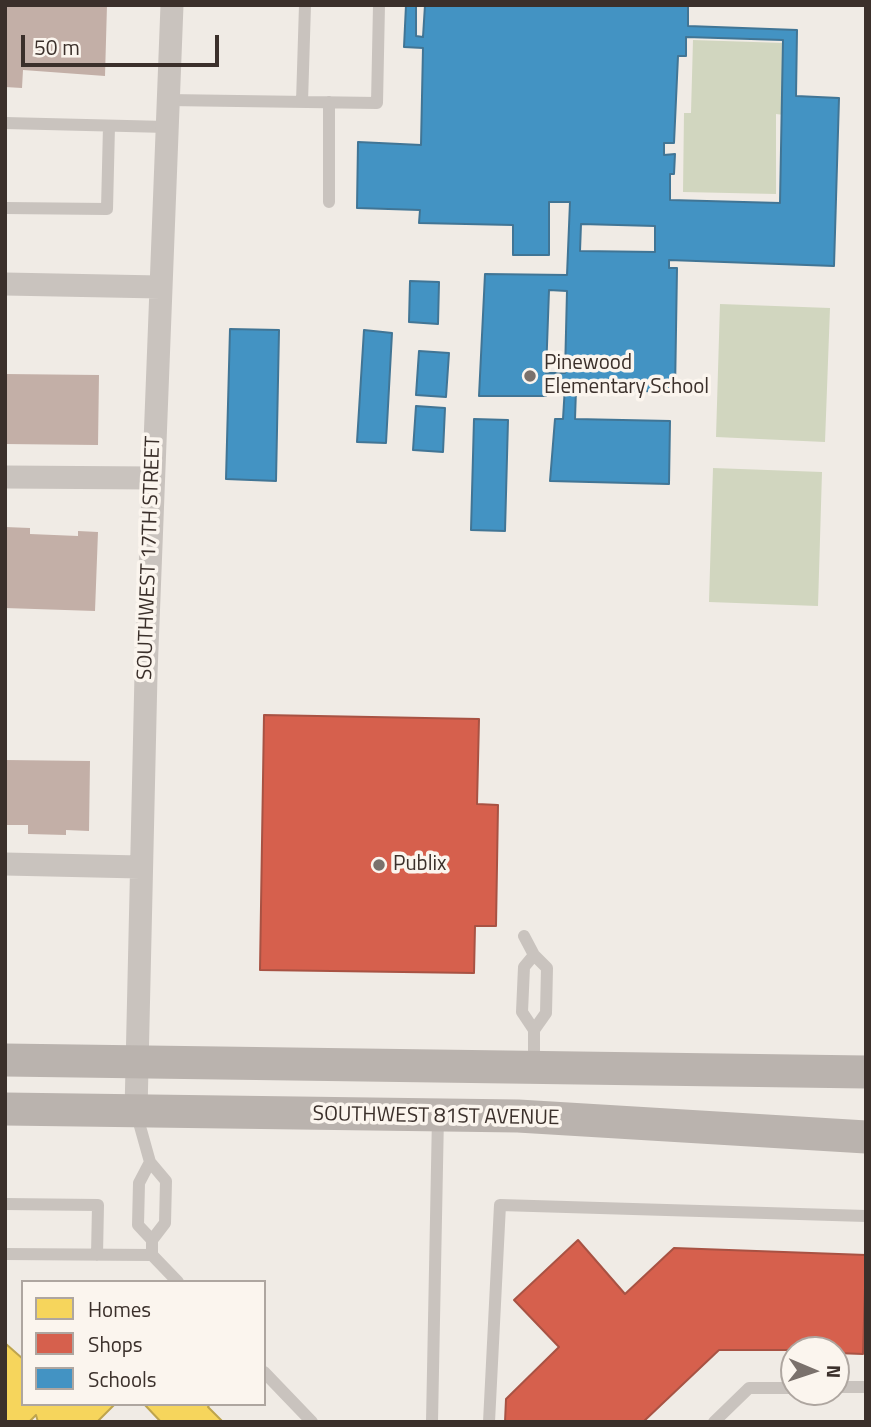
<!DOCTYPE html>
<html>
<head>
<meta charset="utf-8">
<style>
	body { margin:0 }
	#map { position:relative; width:871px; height:1427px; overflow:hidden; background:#f0ebe5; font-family:"Titillium Web",sans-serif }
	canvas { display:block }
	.frame { position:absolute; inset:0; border:7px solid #3b302b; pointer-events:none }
	.legend { position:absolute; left:21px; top:1280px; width:245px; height:126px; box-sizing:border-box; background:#fbf5ee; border:2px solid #aea6a0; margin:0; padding:9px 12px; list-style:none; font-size:21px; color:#3b302b }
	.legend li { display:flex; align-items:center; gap:14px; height:35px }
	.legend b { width:35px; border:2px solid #aea6a0 }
	.north { position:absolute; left:780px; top:1336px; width:70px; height:70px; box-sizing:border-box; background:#fbf5ee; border:2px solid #aea6a0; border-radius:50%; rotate:92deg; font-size:19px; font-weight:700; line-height:28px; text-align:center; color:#3b302b }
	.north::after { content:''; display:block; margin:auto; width:24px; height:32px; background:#7a716c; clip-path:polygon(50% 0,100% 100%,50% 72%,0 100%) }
	.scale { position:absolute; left:21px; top:35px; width:198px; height:32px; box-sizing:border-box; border:4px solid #3b302b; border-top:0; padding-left:9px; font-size:21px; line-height:24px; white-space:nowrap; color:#3b302b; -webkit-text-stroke:5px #fbf5ee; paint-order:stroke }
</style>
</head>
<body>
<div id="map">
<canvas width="871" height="1427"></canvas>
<div class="frame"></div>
<ul class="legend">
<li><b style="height:19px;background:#f6d55c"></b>Homes</li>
<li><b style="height:19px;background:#d6604d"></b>Shops</li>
<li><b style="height:19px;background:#4393c3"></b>Schools</li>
</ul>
<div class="north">N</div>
<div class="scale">50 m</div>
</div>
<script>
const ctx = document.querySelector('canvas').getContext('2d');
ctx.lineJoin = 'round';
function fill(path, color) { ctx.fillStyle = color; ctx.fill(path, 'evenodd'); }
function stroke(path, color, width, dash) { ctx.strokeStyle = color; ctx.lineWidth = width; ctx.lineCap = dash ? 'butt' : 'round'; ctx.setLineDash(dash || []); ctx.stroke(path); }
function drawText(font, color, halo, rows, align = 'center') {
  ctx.font = font + ' "Titillium Web",sans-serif'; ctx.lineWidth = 7; ctx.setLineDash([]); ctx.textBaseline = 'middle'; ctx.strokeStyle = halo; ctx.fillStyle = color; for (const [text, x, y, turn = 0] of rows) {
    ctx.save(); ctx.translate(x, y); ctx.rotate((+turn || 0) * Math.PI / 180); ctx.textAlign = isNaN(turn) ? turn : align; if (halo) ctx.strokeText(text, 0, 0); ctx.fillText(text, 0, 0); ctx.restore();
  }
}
fill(new Path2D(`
	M693,40l91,3v72l-8,-1v80l-93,-2 1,-79h7z
	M720,304l110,4 -5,134 -109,-5z
	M713,468l109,4 -4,134 -109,-4z`), '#d1d6bf');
const homes = new Path2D(`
	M6,1344l17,15v45h92l-18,18h-59l-2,-7 -7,7h-24z
	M144,1404h66l-2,3 15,15h-62z`);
fill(homes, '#f6d55c');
stroke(homes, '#bea44d', 2);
const shops = new Path2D(`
	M264,715l215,4 -2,85 21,1 -2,121h-21l-1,47 -214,-3z
	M578,1240l47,54 49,-46 192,7 -3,99 -27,-1v-3h-117l-76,72h-138l1,-23 53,-52 -45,-47z`);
fill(shops, '#d6604d');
stroke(shops, '#a85243', 2);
const schools = new Path2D(`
	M406,5h10v31l7,1 2,-32h263v21l109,4 -1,66 43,2 -5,168 -165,-6v8h8l-2,124 -99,-3 -1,30 95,2 -1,63 -119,-3 5,-62h8l2,-33 -19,-1v11h-67l6,-122 82,1 3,-73h-21v53h-36v-30l-94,-2 1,-13 -63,-2 1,-66 63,3 2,-97 -19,-1zM686,37l97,3 -3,163 -110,-3v-26h4l1,-20 -11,1v-12h10l4,-87h8zM581,224l74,2v26l-75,-1zM549,290l18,1 -2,82h-19z
	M410,281l29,1 -1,42 -29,-2z
	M230,329l49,1 -3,151 -50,-2z
	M364,330l28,3 -6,110 -29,-1z
	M419,351l30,2 -3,44 -30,-2z
	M416,406l29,2 -2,44 -30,-2z
	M474,419l34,1 -3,111 -34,-1z`);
fill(schools, '#4393c3');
stroke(schools, '#417595', 2);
fill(new Path2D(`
	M5,5h102l-2,71 -82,-6 -1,18 -17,-1z
	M5,374l94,1 -1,70 -93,-1z
	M5,527l25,1v6l48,2v-5l20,1 -3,79 -90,-3z
	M5,760l85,1 -1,70 -23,-1v5l-38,-1v-9h-23z`), '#c3afa7');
stroke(new Path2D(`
	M168,100l209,3 2,-98
	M302,102l3,-97
	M5,123l162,4
	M329,202v-100
	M5,208l102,1 2,-83
	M524,936l10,19 13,13 -1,45 -12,17
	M534,1067v-37l-12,-18 2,-45 10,-12
	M136,1112l14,50 16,19 -1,42 -13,17v15l26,27
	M150,1162l-11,21 -1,42 14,15
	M5,1204l93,1 -1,50
	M5,1254l147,1
	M264,1372l48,50
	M836,1387h30
	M432,1422l6,-306
	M489,1422l11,-217 366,11
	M714,1422l35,-34h45`), '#c9c3be', 12);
stroke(new Path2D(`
	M5,284l155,3
	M5,477l148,1
	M5,864l135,3
	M136,1111l10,-437 26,-669`), '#c9c3be', 23);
stroke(new Path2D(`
	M5,1060l861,12
	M5,1109l513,7 348,21`), '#bab3ae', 33);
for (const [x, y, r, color] of [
	[530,376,7,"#7a716c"],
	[379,865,7,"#7a716c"]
]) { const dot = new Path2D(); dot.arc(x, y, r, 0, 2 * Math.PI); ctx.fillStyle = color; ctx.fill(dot); stroke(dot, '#fbf5ee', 2.5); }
drawText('21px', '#3b302b', '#fbf5ee', [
	["Pinewood",544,364],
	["Elementary School",544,388],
	["Publix",393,865]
], 'left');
drawText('21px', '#3b302b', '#fbf5ee', [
	["SOUTHWEST 17TH STREET",150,558,-88],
	["SOUTHWEST 81ST AVENUE",436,1117,1]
]);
</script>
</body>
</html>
